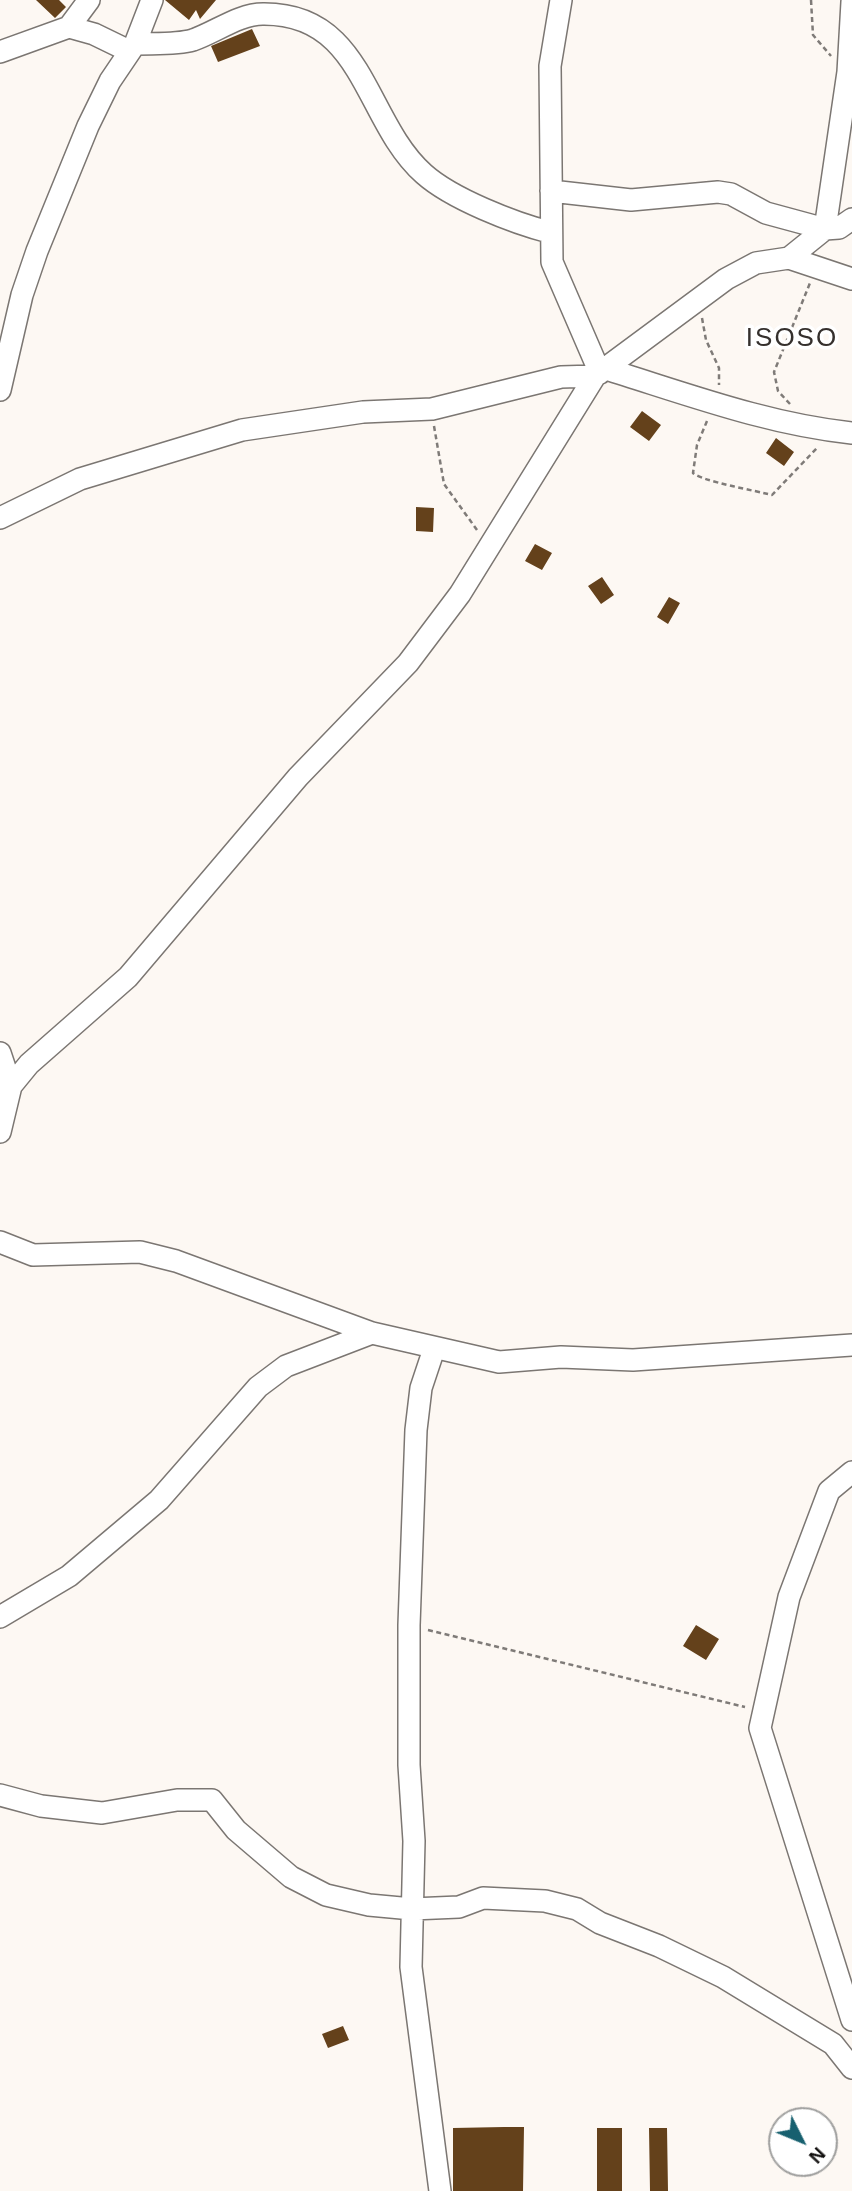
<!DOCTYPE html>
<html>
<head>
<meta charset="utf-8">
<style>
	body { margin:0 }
	#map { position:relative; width:852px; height:2191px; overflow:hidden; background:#fdf8f3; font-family:Helvetica,sans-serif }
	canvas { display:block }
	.north { position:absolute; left:768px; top:2107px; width:70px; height:70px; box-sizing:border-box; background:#fff; border:2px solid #9f9f9e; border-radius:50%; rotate:133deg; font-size:19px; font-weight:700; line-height:28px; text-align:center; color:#100e0d }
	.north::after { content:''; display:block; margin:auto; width:24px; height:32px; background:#17606f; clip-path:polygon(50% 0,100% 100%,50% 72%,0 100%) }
</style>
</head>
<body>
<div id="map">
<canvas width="852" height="2191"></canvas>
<div class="north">N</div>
</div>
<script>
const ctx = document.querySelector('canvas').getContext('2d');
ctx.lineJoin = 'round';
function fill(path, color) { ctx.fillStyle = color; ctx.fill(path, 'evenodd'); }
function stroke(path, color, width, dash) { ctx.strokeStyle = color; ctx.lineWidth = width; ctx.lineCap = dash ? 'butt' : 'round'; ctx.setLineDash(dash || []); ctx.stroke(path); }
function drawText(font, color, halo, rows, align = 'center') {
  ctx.font = font + ' Helvetica,sans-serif'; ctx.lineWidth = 7; ctx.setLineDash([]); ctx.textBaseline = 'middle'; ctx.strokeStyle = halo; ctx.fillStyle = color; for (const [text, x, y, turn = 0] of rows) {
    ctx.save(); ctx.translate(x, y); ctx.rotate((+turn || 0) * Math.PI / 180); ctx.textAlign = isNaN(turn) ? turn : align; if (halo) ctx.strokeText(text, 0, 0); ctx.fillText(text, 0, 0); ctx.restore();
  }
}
fill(new Path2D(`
	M36,0h23l7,7 -11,11z
	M165,0h51l-16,19 -4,-9 -7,10z
	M252,29l8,17 -42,16 -7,-16z
	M642,411l19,14 -12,16 -19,-14z
	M776,438l18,14 -10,14 -18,-13z
	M416,507l18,1 -1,24 -17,-1z
	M535,544l17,9 -10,17 -17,-9z
	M602,577l12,18 -13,9 -13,-18z
	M669,597l11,6 -12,21 -11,-7z
	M696,1625l23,14 -13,21 -23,-14z
	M343,2026l6,14 -21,8 -6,-14z
	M504,2127h20l-1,64h-70v-63z
	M597,2128h25v63h-25z
	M649,2128h18l1,63h-18z`), '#64411b');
const minor = new Path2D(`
	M561,0l-11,66 2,196 48,111
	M69,27l20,-27
	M135,44c18,-1 41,1 58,-4 23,-8 46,-26 70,-26 102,-1 101,107 161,160 28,25 90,49 125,58
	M0,52l69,-25 25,7 35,17
	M551,191l80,9 87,-8 13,2 35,19 59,16 23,-157 4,-70
	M789,258l63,21
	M606,369c81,25 161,55 246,64
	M0,390l22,-95 15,-44 51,-125 22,-45 25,-37 17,-44
	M0,518l80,-39 162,-49 121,-18 69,-3 129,-32 34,-1 131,-97 30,-16 33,-5 36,-29 14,-1 13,-9
	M0,1053l11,33 -11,46
	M11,1086l18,-22 99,-87 170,-200 110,-114 52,-69 135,-218
	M0,1242l33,13 107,-3 36,9 196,72 127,29 62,-5 72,3 219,-15
	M434,1349l-13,39 -5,42 -7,195v140l5,76 -3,126 29,224
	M852,1472l-23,19 -40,106 -29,131 92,292
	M0,1617l69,-41 90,-76 99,-113 28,-21 86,-33
	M0,1795l41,11 61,7 75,-13h35l24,30 55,47 35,18 43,10 43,4 47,-2 24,-9 62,3 32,8 23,14 59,23 64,31 110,67 19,24`);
stroke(minor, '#7b7672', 24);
stroke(new Path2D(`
	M811,0l2,35 18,21
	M702,318l4,22 13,28v17
	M790,404l-12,-13 -4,-19 36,-89
	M707,421l-10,24 -4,28c8,8 64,18 79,22l45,-47
	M434,426l10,58 33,46
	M428,1630l317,77`), '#7f7b78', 2.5, [5, 3.5]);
stroke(minor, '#fff', 21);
ctx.letterSpacing = '2px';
drawText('26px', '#35302d', '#fff', [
	["ISOSO",792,339]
]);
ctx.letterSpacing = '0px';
</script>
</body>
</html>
